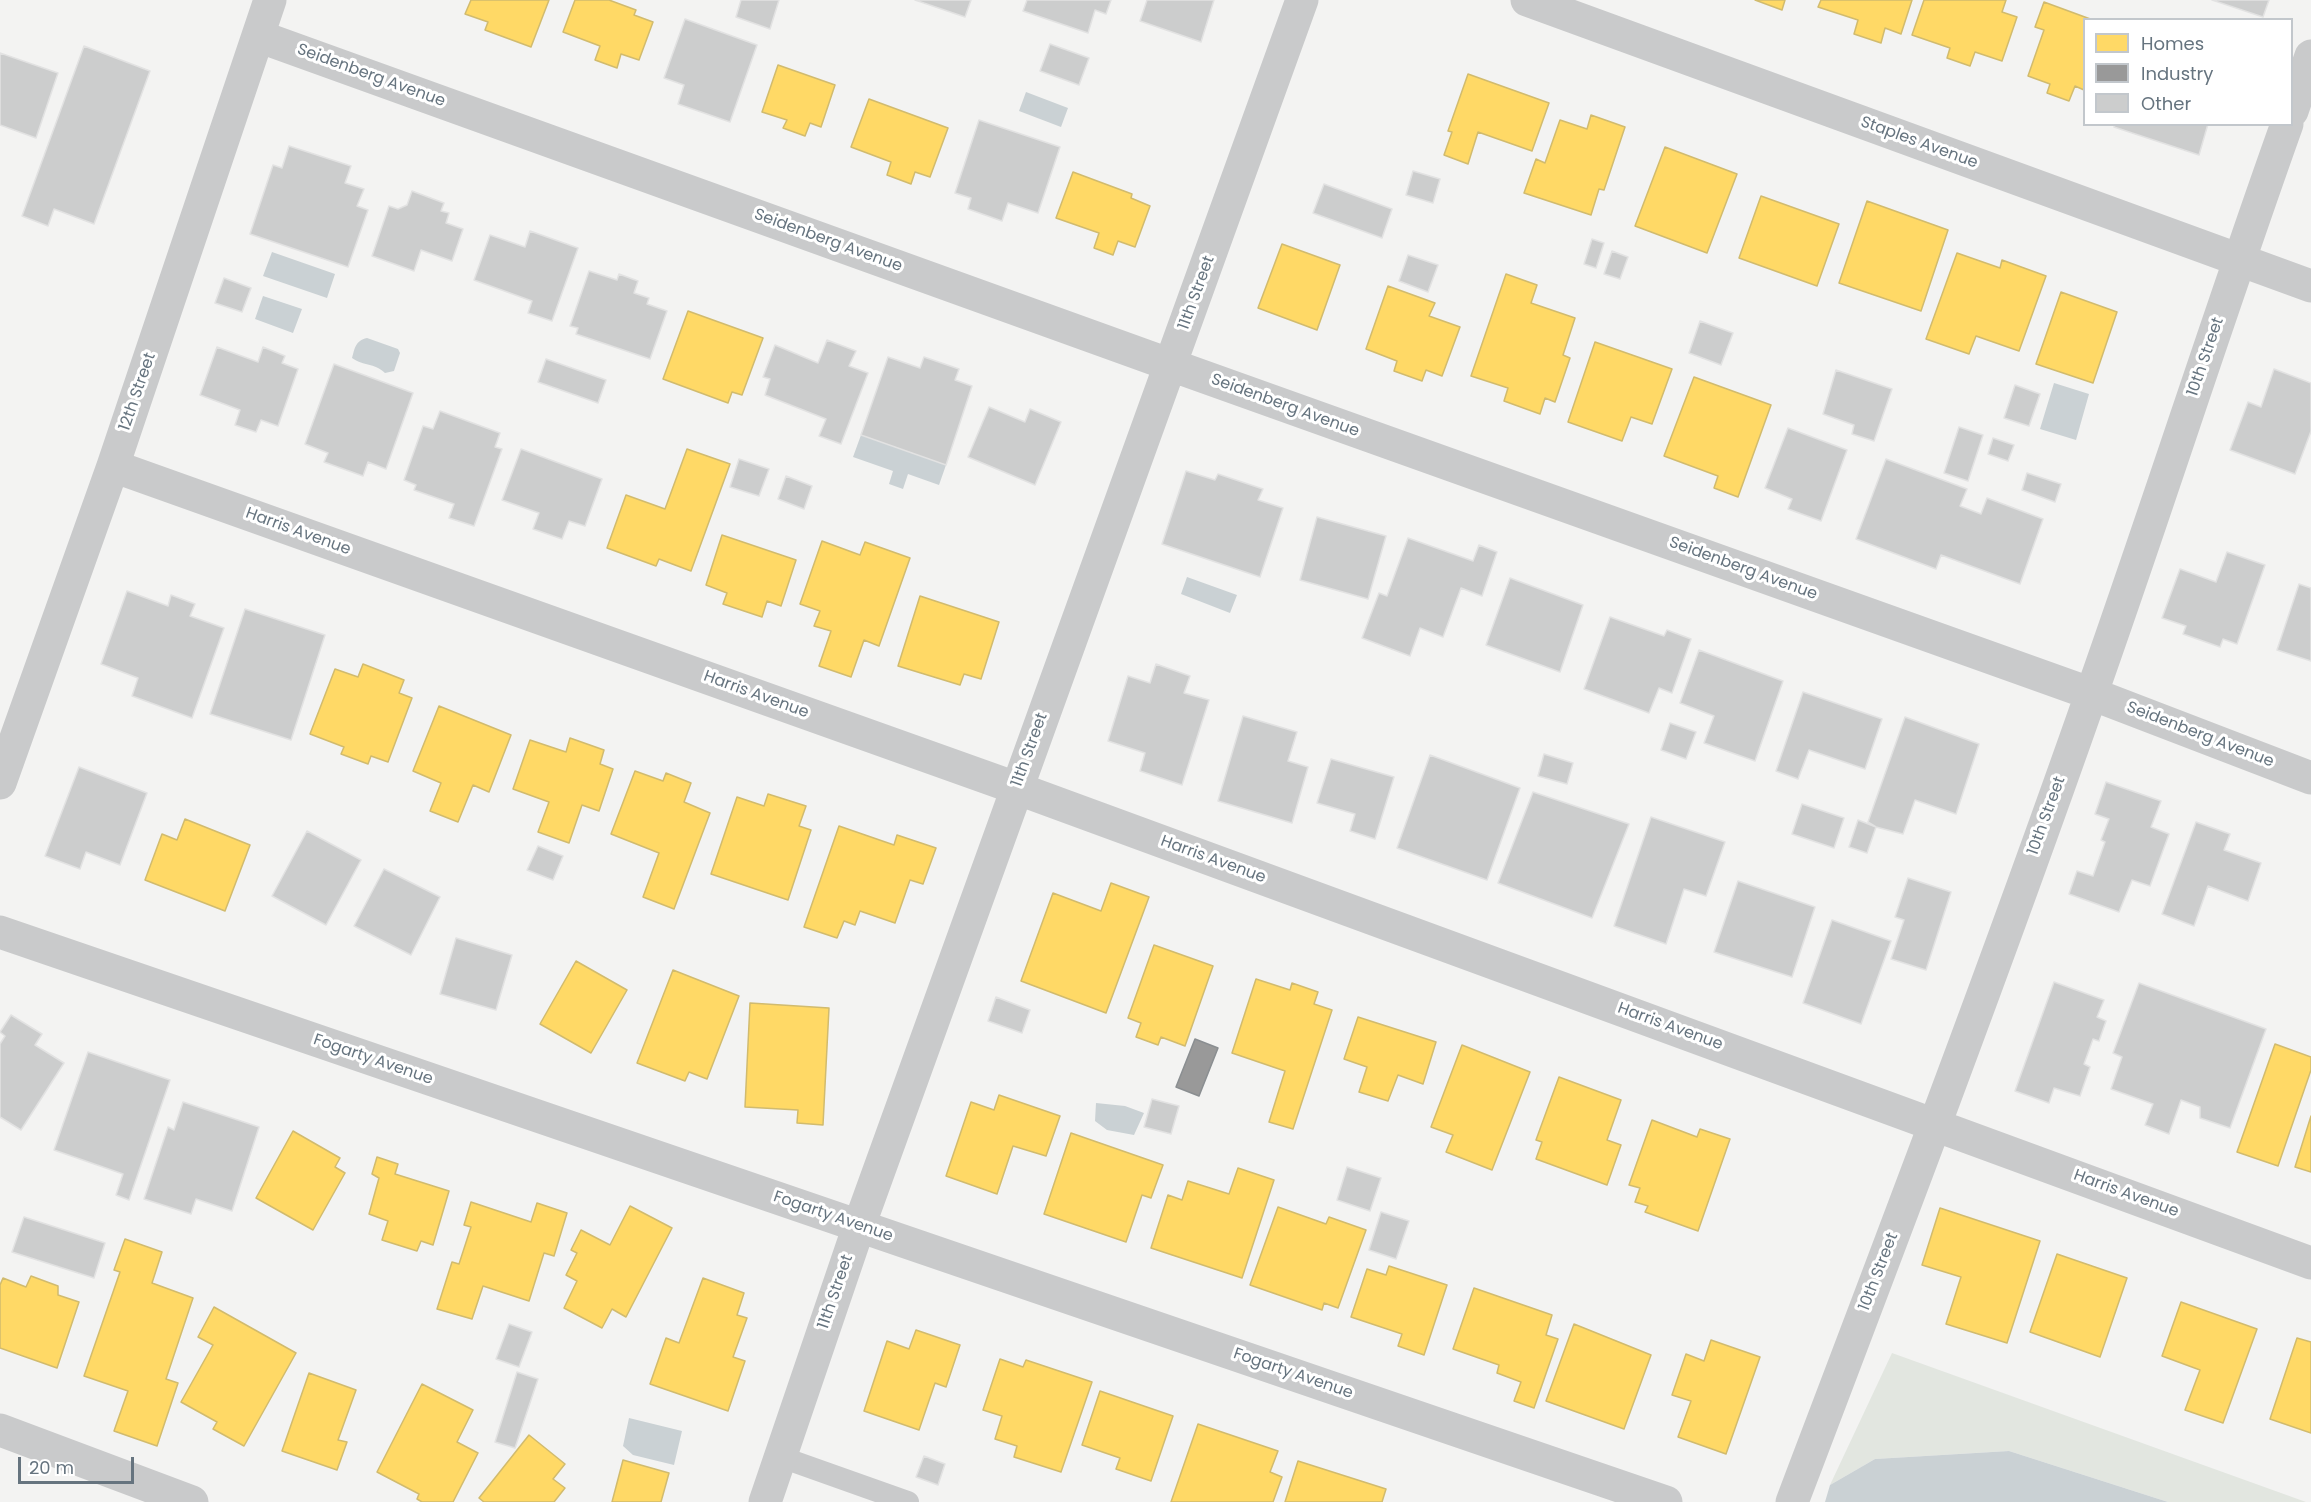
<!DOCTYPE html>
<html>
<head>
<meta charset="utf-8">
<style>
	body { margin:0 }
	#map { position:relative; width:2311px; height:1502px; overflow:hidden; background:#f3f3f2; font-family:Poppins,sans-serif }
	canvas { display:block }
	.legend { position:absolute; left:2083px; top:18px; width:210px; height:108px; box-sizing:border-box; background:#fff; border:2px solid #c2c7cc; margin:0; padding:8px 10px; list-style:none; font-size:18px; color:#66747f }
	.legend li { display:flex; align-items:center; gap:12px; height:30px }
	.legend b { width:30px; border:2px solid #c2c7cc }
	.scale { position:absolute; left:18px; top:1457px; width:116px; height:27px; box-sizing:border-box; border:3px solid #66747f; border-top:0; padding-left:8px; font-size:18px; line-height:21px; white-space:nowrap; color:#66747f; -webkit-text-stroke:4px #fff; paint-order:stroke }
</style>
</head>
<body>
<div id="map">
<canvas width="2311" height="1502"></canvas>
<ul class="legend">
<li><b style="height:16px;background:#ffd966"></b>Homes</li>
<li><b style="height:16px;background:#999"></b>Industry</li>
<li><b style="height:16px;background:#cccdcd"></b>Other</li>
</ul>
<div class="scale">20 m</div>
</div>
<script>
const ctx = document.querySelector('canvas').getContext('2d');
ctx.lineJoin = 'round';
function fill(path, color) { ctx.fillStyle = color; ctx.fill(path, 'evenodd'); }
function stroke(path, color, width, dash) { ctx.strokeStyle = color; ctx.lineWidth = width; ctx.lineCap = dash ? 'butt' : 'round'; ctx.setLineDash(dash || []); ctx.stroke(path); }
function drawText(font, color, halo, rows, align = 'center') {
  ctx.font = font + ' Poppins,sans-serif'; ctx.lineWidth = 6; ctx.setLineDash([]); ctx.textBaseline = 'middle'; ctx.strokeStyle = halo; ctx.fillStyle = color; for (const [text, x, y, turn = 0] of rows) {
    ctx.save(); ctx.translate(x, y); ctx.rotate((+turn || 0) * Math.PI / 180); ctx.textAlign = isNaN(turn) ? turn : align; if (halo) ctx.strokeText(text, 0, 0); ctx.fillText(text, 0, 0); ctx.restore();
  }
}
fill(new Path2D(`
	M1892,1353l414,149h-138l-159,-51 -134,8 -45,26z`), '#e2e6e0');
fill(new Path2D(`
	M1026,92l42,16 -7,19 -42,-16z
	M272,252l63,22 -8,24 -64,-22z
	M263,296l39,13 -9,24 -38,-14z
	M367,338l31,11 2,4 -6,18 -9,2c-12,-11 -20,-6 -33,-15 3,-10 3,-17 15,-20z
	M2054,383l35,11 -13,46 -36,-11z
	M861,435l85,30 -7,20 -31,-11 -5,15 -14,-5 4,-13 -40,-14z
	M1187,577l50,18 -7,18 -49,-19z
	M1096,1103l29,3 19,7 -10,22 -27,-5 -12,-9z
	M629,1418l53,13 -8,34 -41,-10 -10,-9z
	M2009,1451l159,51h-343l5,-17 45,-26z`), '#cad1d4');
const homes = new Path2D(`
	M471,0h78l-18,47 -46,-17 3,-8 -23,-8z
	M575,0h34l27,10 -2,5 19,7 -14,38 -18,-6 -4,14 -22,-8 5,-14 -37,-14z
	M1755,0h30l-3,10z
	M1821,0h91l-11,34 -16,-6 -4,15 -27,-9 4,-14 -40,-13z
	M1924,0h82l-4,12 15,5 -15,44 -27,-9 -5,14 -23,-8 3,-10 -38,-13z
	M2044,2l49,18h-9v70l-9,-4 -6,15 -22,-8 3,-9 -22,-8 16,-46 -9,-3z
	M778,65l57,20 -14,42 -11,-4 -5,13 -22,-8 4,-8 -25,-8z
	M1468,74l81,29 -17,48 -54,-19 -10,32 -24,-9 8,-23 -4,-1z
	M869,99l79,29 -18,49 -15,-5 -4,12 -24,-9 4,-13 -40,-15z
	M1591,115l34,12 -21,63 -5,-1 -8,26 -67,-22 12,-34 9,4 15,-43 27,9z
	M1665,147l72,27 -30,79 -72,-27z
	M1073,172l59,22 -1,4 19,8 -15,41 -17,-6 -5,14 -19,-7 5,-15 -43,-15z
	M1761,196l78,28 -22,62 -78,-28z
	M1867,201l81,29 -27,81 -82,-28z
	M1282,244l58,21 -23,65 -59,-22z
	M1957,253l43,15 2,-8 44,16 -27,75 -43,-15 -7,18 -43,-15z
	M1506,274l31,11 -6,18 44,15 -12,37 7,3 -15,44 -10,-4 -5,16 -36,-13 4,-13 -37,-12z
	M1388,286l47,17 -6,13 31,11 -18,49 -16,-6 -4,11 -28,-10 3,-10 -31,-12z
	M2061,292l56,20 -24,71 -57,-19z
	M688,311l75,27 -21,57 -10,-3 -4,11 -65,-24z
	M1595,342l77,27 -20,55 -21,-7 -9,24 -54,-19z
	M1694,377l77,28 -33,92 -24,-9 4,-12 -54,-20z
	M687,449l43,15 -39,107 -32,-12 -3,7 -49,-18 19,-53 39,14z
	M722,535l74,25 -15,46 -14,-5 -5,16 -39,-13 4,-11 -21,-8z
	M822,541l38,14 5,-13 45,16 -31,88 -15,-6 -13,37 -32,-11 12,-35 -17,-5 6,-15 -20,-7z
	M920,596l79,26 -18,57 -17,-5 -4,11 -62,-19z
	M363,664l41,16 -5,13 13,5 -24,64 -17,-6 -3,8 -27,-10 3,-7 -34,-13 25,-65 23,8z
	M439,706l72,29 -22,57 -16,-7 -15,37 -28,-11 11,-28 -28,-12z
	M570,738l34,12 -4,14 13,5 -14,42 -17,-6 -13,38 -31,-11 11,-30 -36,-13 17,-49 36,12z
	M635,771l28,10 3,-8 25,10 -7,19 26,11 -36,96 -31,-12 16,-44 -48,-19z
	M768,794l38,12 -7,20 12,4 -23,70 -77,-26 26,-77 27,9z
	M185,819l65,26 -25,66 -80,-31 17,-46 15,6z
	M839,826l55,19 3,-10 39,13 -13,36 -13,-4 -15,43 -35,-12 -5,14 -11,-4 -7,17 -33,-11z
	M1111,883l38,14 -43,116 -85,-32 32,-88 48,18z
	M1154,945l59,21 -28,80 -24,-9 -3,8 -22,-8 5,-14 -13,-5z
	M576,961l51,29 -36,63 -51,-29z
	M673,970l66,26 -32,83 -18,-7 -4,9 -48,-18z
	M1256,979l34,11 2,-7 26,9 -4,12 18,6 -39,119 -24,-7 16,-51 -53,-18z
	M750,1003l79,5 -6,117 -26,-2 1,-13 -53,-3z
	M1358,1017l78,25 -13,42 -25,-9 -10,26 -29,-9 8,-25 -23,-8z
	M2275,1044l36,13v13l-33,96 -41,-14z
	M1462,1045l68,27 -38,98 -46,-18 7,-17 -22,-8z
	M1559,1077l62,23 -14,40 14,5 -14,40 -71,-26 6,-17 -6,-2z
	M999,1095l61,21 -14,40 -33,-10 -16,48 -51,-18 25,-74 23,8z
	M2311,1116v56l-16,-5z
	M1652,1120l45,17 3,-8 30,10 -32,92 -53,-19 3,-6 -13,-4 5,-14 -11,-3z
	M293,1131l47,27 -5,9 10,6 -32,57 -57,-32z
	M1071,1133l92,32 -12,33 -9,-3 -16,47 -82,-28z
	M377,1157l21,7 -3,10 54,17 -16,54 -12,-4 -4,10 -35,-11 6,-19 -19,-7 10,-36 -7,-4z
	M1238,1168l36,12 -32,98 -91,-30 17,-53 14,5 6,-19 41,13z
	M471,1202l60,20 6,-19 30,10 -13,43 -10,-3 -15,48 -46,-15 -11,33 -35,-10 15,-47 7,2 12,-37 -7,-2z
	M630,1206l42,22 -46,89 -14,-8 -10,19 -38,-20 13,-27 -11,-6 11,-22 -6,-3 10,-20 29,15z
	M1278,1207l48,17 3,-7 37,13 -28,78 -14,-5 -2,7 -72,-25z
	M1940,1208l100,33 -33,102 -61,-19 15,-47 -39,-12z
	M125,1239l37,13 -10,31 41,15 -27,81 12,4 -21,63 -43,-15 14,-40 -44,-15 36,-104 -6,-2z
	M2057,1254l70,24 -27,79 -70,-25z
	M1389,1266l58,19 -23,70 -26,-9 4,-12 -51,-17 16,-48 19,6z
	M31,1276l27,10v9l21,7 -22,66 -57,-20v-63l3,-7 23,9z
	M703,1278l41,15 -7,22 10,3 -14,39 12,4 -17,50 -78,-27 16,-46 13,5z
	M1474,1288l78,27 -6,20 12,4 -24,69 -20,-7 7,-19 -24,-9 2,-8 -46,-16z
	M2181,1302l76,27 -34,94 -38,-13 15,-40 -38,-14z
	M214,1307l82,46 -52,93 -31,-17 4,-7 -36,-20 32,-57 -15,-8z
	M1574,1324l77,31 -27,74 -78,-28z
	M916,1330l44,15 -14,42 -11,-4 -16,47 -55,-19 23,-70 22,8z
	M2297,1338l14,4v91l-41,-14z
	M1711,1340l49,17 -34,97 -48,-17 13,-36 -19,-6 14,-41 18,7z
	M1000,1359l23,8 3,-7 66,22 -31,90 -47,-15 3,-11 -22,-7 7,-23 -19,-6z
	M309,1373l47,17 -18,50 9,2 -10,28 -55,-19z
	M422,1384l51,26 -16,32 21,11 -25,49h-31l-5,-3 2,-5 -42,-22z
	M1100,1391l73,25 -22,65 -35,-12 4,-11 -38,-13z
	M1198,1424l80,27 -8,21 12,5 -9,25h-102z
	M529,1435l36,29 -12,15 12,9 -11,14h-70l-5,-4z
	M623,1460l46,13 -8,29h-49z
	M1298,1461l88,28 -4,13h-97z`);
fill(homes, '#ffd966');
stroke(homes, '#d1bb6e', 1.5);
const industry = new Path2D(`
	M1195,1039l23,9 -19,48 -23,-9z`);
fill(industry, '#999');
stroke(industry, '#8a8e91', 1.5);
const building = new Path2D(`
	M741,0h38l-9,29 -34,-12z
	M915,0h56l-6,17z
	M1027,0h84l-5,14 -11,-4 -7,23 -65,-22z
	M1147,0h67l-13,42 -61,-21z
	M2212,0h57l-6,17z
	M685,19l72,26 -27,77 -52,-18 6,-19 -20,-7z
	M1050,44l39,14 -10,27 -39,-14z
	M84,46l66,25 -56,153 -40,-15 -6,17 -26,-10z
	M0,53l58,20 -22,65 -36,-13z
	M979,120l81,27 -22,66 -30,-10 -6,18 -34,-12 3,-11 -16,-5z
	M2115,124h93l-9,31 -85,-28z
	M289,146l62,20 -6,17 19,6 -7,17 11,4 -20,57 -98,-33 23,-69 9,3z
	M1413,171l27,8 -7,24 -27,-8z
	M1324,184l68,25 -10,29 -69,-25z
	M412,191l32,12 -3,8 8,2 -3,10 17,6 -11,32 -31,-11 -7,21 -42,-15 17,-50 9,3 9,-4z
	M530,231l48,17 -26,73 -24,-8 4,-12 -58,-21 16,-45 35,12z
	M1592,239l12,4 -8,25 -12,-4z
	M1612,251l16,6 -8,22 -16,-5z
	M1408,255l30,10 -10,27 -29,-11z
	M589,271l28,9 2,-6 19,7 -4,12 15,5 -2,6 20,7 -17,48 -74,-25 2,-6 -8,-2z
	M224,278l27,10 -9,24 -27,-9z
	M1700,321l33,12 -12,32 -32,-12z
	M827,340l29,11 -7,15 19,7 -27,71 -22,-8 7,-17 -61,-24 5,-16 -7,-2 12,-32 43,18z
	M217,347l41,15 5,-15 22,9 -3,7 16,6 -20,57 -17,-6 -5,12 -21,-7 5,-15 -40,-15z
	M888,357l32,11 4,-11 35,12 -4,11 17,6 -26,79 -85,-30z
	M546,359l60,21 -8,23 -60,-21z
	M334,364l79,29 -27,76 -18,-7 -5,14 -39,-14 4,-9 -23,-9z
	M2274,369l37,14v48l-16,43 -65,-24 18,-48 13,5z
	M1836,370l56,19 -18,52 -22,-7 2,-9 -31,-11z
	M2015,385l25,9 -11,32 -25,-8z
	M989,407l36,15 5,-13 31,13 -26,63 -67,-28z
	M440,411l60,22 -5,14 7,2 -28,77 -25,-8 5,-14 -40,-14 2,-5 -12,-5 19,-54 10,3z
	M1959,427l24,8 -15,46 -24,-8z
	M1788,428l59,22 -26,71 -33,-12 4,-10 -27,-11z
	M1993,438l21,7 -6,16 -20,-7z
	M521,449l81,30 -17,47 -16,-5 -7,18 -29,-10 6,-16 -37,-13z
	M739,459l30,10 -10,27 -29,-9z
	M1886,459l81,30 -7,17 21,8 6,-16 56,21 -23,65 -79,-29 -5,14 -80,-30z
	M1186,471l29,9 3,-6 45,15 -5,11 25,8 -23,69 -98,-33z
	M2027,473l34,11 -6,18 -33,-12z
	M786,476l26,10 -8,23 -26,-10z
	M1317,517l69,19 -18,63 -68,-19z
	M1408,538l65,23 6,-16 18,7 -15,44 -21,-8 -18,49 -23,-9 -10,28 -48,-18 17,-45 8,3z
	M2227,552l38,13 -28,79 -14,-5 -3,8 -37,-13 3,-8 -24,-8 18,-49 36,13z
	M1510,578l73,27 -23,67 -74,-27z
	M2299,584l12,4v73l-34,-11z
	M127,591l41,15 3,-11 24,9 -5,12 34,12 -32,90 -60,-22 6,-18 -37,-14z
	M245,609l80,26 -34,105 -81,-26z
	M1610,617l54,19 3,-6 24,9 -19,54 -13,-5 -10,25 -65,-24z
	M1699,650l84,31 -28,80 -51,-18 10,-27 -34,-13z
	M1156,664l34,12 -6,17 25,7 -27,85 -42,-14 5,-18 -37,-12 20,-65 22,7z
	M1803,692l79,27 -17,50 -56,-19 -11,29 -22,-8z
	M1243,716l54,16 -9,29 20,6 -16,56 -74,-22z
	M1905,717l74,27 -23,70 -41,-14 -12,34 -27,-7 -8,-5z
	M1670,723l26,9 -10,27 -25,-9z
	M1544,754l29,9 -6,21 -29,-8z
	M1430,755l90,33 -33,92 -90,-32z
	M1331,759l63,18 -19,62 -25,-8 5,-17 -38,-11z
	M79,767l68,26 -27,72 -34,-13 -6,17 -35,-13z
	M2106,782l55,19 -10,26 18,7 -19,52 -18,-6 -13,32 -50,-18 8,-23 16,5 12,-34 -4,-2 8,-21 -14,-5z
	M1533,792l96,32 -37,94 -94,-35z
	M1802,804l42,14 -10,30 -42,-14z
	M1651,817l74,25 -19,54 -22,-7 -18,55 -52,-18z
	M1858,820l18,7 -9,26 -18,-6z
	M2196,822l34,12 -6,16 37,13 -13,38 -40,-15 -14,40 -32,-12z
	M307,831l54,29 -35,65 -54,-29z
	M538,846l25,10 -10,24 -26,-10z
	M384,869l56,28 -29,58 -57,-29z
	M1908,878l43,14 -25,78 -35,-11 13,-39 -9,-3z
	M1738,881l77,26 -23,70 -78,-25z
	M1832,920l59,21 -30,83 -58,-21z
	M456,938l56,17 -16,55 -56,-16z
	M2054,982l50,18 -7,17 9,4 -7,20 -6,-2 -9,25 6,3 -10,29 -26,-8 -5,15 -34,-12z
	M2139,983l127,46 -36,99 -30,-10v-11l-19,-7 -12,34 -24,-9 8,-21 -42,-15 11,-32 -9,-4z
	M996,997l34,13 -8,23 -34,-12z
	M11,1015l31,19 -7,11 29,18 -43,67 -21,-13v-73l5,-8 -5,-4z
	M88,1052l82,28 -41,120 -13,-5 7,-21 -69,-24z
	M1152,1099l27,7 -8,28 -27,-7z
	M183,1102l76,25 -27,84 -36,-12 -5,15 -47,-15 24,-72 6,3z
	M1347,1167l34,11 -11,33 -33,-11z
	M1381,1212l28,9 -13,38 -27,-9z
	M24,1217l81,26 -11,35 -82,-26z
	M509,1324l23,8 -13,35 -23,-8z
	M517,1372l21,7 -23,69 -20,-6z
	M924,1456l21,8 -7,21 -22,-8z`);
fill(building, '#cccdcd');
stroke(building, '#e2e2e2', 1.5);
stroke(new Path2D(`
	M781,1457l127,45`), '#c9cacb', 22);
stroke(new Path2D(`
	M1527,0l784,286
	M258,36l913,329 921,329 219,84
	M2292,111l19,-55
	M113,466l903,322 1295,475
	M0,783l113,-317 157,-466
	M0,932l1666,570
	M0,1430l192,72
	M765,1502l94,-276 443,-1226
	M1792,1502c102,-268 204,-536 299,-807 67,-189 128,-381 196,-571`), '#c9cacb', 33);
drawText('16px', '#66747f', '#fff', [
	["Seidenberg Avenue",371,76,20],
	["Staples Avenue",1919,143,20],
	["Seidenberg Avenue",828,241,20],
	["11th Street",1197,293,-70],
	["10th Street",2206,357,-71],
	["12th Street",138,392,-71],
	["Seidenberg Avenue",1285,406,20],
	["Harris Avenue",298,532,20],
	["Seidenberg Avenue",1743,569,20],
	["Harris Avenue",756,695,20],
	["Seidenberg Avenue",2200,735,21],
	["11th Street",1030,750,-70],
	["10th Street",2047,816,-70],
	["Harris Avenue",1213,860,20],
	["Harris Avenue",1670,1027,20],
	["Fogarty Avenue",373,1060,19],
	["Harris Avenue",2126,1194,20],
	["Fogarty Avenue",833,1217,19],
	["10th Street",1879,1272,-69],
	["11th Street",836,1292,-71],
	["Fogarty Avenue",1293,1374,19]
]);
</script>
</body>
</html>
